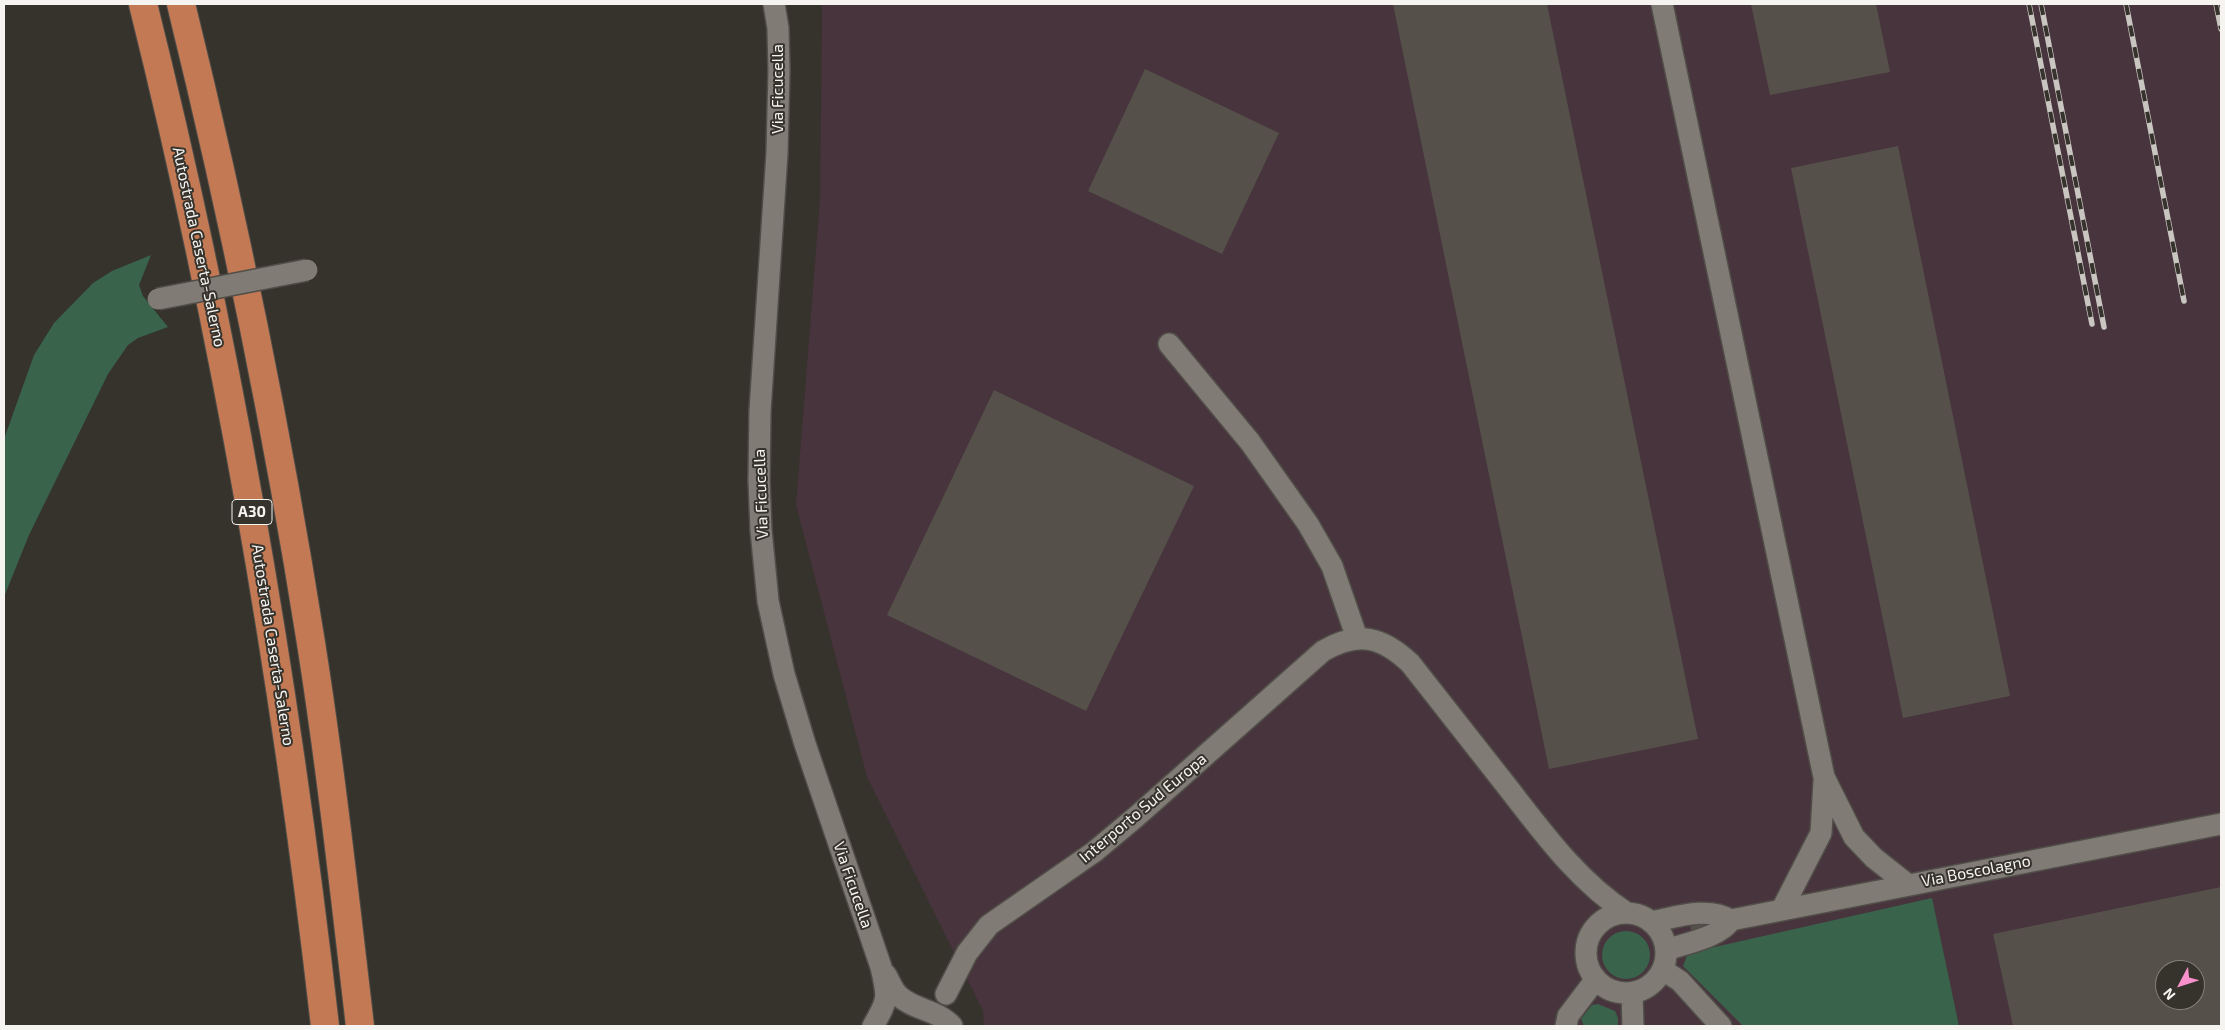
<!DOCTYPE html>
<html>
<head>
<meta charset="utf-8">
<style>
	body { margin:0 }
	#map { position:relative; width:2225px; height:1030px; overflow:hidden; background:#36322c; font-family:"Exo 2",sans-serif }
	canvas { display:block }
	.frame { position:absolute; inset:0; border:5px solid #f6f4f0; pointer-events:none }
	.north { position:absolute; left:2155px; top:960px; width:50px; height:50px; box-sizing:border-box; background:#36322c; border:1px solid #83807a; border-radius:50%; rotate:230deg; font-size:14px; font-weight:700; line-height:20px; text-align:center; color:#f6f4f0 }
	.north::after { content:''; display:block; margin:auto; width:18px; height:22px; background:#f890cb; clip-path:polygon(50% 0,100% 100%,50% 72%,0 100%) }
</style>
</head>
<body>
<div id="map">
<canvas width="2225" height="1030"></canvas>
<div class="frame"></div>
<div class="north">N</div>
</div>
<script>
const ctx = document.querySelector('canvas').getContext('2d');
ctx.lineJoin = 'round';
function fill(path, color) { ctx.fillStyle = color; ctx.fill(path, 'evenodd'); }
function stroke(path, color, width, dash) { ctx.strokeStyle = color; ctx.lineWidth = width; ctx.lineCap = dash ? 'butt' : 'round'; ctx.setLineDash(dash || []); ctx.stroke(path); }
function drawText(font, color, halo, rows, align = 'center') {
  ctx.font = font + ' "Exo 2",sans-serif'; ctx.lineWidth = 4; ctx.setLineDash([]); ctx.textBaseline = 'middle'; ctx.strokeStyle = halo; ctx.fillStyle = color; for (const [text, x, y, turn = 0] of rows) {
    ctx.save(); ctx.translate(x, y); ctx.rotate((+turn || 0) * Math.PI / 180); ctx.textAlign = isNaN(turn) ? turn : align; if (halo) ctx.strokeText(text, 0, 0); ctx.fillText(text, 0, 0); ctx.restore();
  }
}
fill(new Path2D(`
	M822,4h1399v1022h-1237l-1,-15 -116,-234 -71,-272 24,-306zM2165,970h30v30h-30z`), '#47343d');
fill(new Path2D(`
	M151,255l-12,30 4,11 25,31 -30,11 -10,7 -20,29 -79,161 -25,62v-158l30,-84 20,-32 39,-40 19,-12z
	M1932,898l27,128h-216l-60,-60 5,-13z
	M1602 955a24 24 0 1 1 48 0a24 24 0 1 1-48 0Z
	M1598,1004l17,7 3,7v8h-34l-3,-7 11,-14z`), '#39634b');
fill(new Path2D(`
	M1393,4h154l151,735 -149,30z
	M1751,4h125l14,68 -120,23z
	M1145,69l134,64 -57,121 -134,-63z
	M1898,146l112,550 -107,22 -112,-550z
	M994,390l200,96 -108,225 -199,-96z
	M2221,887v139h-208l-20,-92zM2165,970h30v30h-30z
	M1702,920l2,9 -13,2 -1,-10z`), '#55514a');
const minor = new Path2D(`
	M774,4l4,24 1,42 -2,83 -17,258 -1,69 2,50 7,71 16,73 21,70 76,223c7,30 8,32 -8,59
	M1662,4l162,773 30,60 20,21 33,26
	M1169,344l81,98 58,82 24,42 25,72
	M1782,909l39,-76 3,-51
	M1586 953a40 40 0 1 1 80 0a40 40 0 1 1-80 0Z
	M1651,922c26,-5 56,-16 80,-2l490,-96
	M1666,950c18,-6 55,-13 65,-30
	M1663,970l17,11 41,45
	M886,975c4,7 7,16 13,21 15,14 39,14 53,30
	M1632,993l1,33
	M946,994l21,-41 22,-28 105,-73 43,-36 186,-165c35,-20 58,-15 87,12 33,42 66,84 99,126 35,45 70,93 118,124
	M1566,1026l2,-10 28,-37`);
const highway = new Path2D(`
	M143,4c84,336 143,678 182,1022
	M181,4c52,211 96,424 130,639 20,127 34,255 49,383`);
stroke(minor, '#514e49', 24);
stroke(highway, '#514e49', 30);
stroke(minor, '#807c75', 21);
stroke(highway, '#c37a54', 28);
const rail = new Path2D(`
	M2029,4l63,320
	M2041,4l63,323
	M2126,4l58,297
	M2216,4l5,25`);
stroke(rail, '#c9c6c2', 5.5);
stroke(rail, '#36322c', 4, [11]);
const minorBridge = new Path2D(`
	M158,299l149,-29`);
stroke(minorBridge, '#514e49', 24, []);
stroke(minorBridge, '#807c75', 21);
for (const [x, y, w] of [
	[252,512,40]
]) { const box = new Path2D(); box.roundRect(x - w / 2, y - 12.5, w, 25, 4); ctx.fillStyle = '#36322c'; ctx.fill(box); stroke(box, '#f6f4f0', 1); }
drawText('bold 15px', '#f6f4f0', null, [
	["A30",252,512]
]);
drawText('16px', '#f6f4f0', '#36322c', [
	["Via Ficucella",778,89,-90],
	["Autostrada Caserta-Salerno",199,247,78],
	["Via Ficucella",761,494,-92],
	["Autostrada Caserta-Salerno",273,645,81],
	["Interporto Sud Europa",1143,808,-40],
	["Via Boscolagno",1976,871,-11],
	["Via Ficucella",853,885,71]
]);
</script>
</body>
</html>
